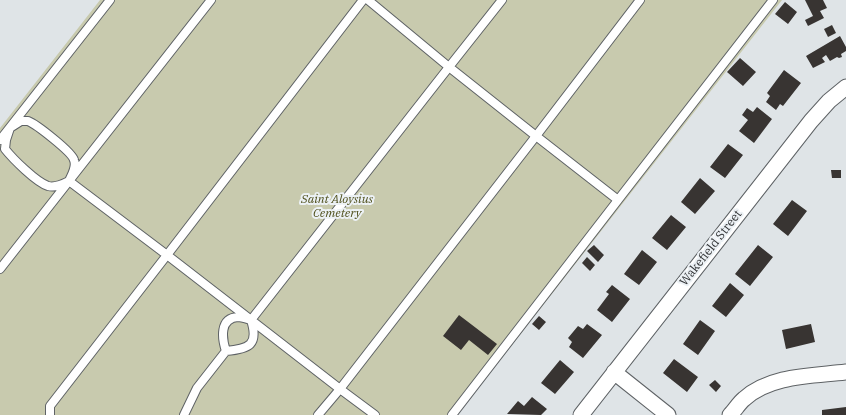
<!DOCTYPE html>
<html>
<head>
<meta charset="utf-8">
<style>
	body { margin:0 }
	canvas { display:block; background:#dfe4e7 }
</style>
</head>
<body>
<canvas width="846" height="415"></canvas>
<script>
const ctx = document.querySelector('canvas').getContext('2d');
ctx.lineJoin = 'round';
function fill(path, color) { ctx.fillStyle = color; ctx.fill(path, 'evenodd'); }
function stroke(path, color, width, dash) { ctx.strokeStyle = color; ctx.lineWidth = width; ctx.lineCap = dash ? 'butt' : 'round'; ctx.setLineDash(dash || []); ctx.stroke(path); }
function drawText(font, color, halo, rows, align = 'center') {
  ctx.font = font + ' "IBM Plex Serif",serif'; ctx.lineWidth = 4; ctx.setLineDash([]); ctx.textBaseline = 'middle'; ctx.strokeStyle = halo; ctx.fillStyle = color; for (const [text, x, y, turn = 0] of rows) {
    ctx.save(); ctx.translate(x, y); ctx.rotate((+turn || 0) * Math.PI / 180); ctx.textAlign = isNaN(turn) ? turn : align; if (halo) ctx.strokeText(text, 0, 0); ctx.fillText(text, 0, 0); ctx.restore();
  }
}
fill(new Path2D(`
	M100,0h682l-325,415h-457v-287z`), '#c8caae');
fill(new Path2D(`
	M805,0h18l4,8 -7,3 4,7 -16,8 -3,-6 8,-4z
	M785,2l12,10 -9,12 -13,-10z
	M832,25l4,8 -8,4 -4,-8z
	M840,36l6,11v4l-5,3 1,3 -3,1 -2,-1 -7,4 -4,-6 -4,3 3,4 -12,6 -7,-12z
	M740,58l16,14 -13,14 -16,-14z
	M784,70l17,13 -18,23 -3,-2 -4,6 -10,-8 4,-6 -3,-3z
	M757,107l15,12 -18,24 -15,-12 9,-11 -6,-5 5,-7 6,4z
	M728,144l15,11 -18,23 -15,-11z
	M831,170h10v8h-9z
	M700,178l15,13 -20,23 -14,-12z
	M792,200l15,11 -19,25 -15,-12z
	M671,215l15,12 -19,23 -15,-12z
	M594,245l10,10 -6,7 -11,-11z
	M758,245l15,12 -23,29 -15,-12z
	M642,250l15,12 -18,23 -15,-11z
	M587,257l8,8 -5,6 -8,-8z
	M730,283l14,12 -18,22 -14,-11z
	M612,285l18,14 -18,23 -15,-12 12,-16 -3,-2z
	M459,315l38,29 -9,11 -19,-15 -8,10 -18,-14z
	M539,316l7,6 -7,8 -7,-6z
	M700,320l15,11 -17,24 -15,-11z
	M587,324l15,11 -19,23 -14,-11 3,-5 -4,-4 10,-12 5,3z
	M811,324l4,18 -29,7 -4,-19z
	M674,359l24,18 -11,15 -24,-19z
	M560,360l14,12 -19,22 -14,-11z
	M715,380l6,6 -5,6 -7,-7z
	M532,397l15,12 -6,6 -34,-1 11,-13 6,5z
	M846,407v8h-24v-5z`), '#383432');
const lane = new Path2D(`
	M368,0l81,67 53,-67
	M640,0l-104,136 82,64 155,-200
	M21,121c1,0 6,0 7,0 8,3 44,31 46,39 3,7 -2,14 -5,21 -6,3 -13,7 -21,5 -12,-4 -35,-27 -43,-37l1,-9 4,-12z
	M0,140l110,-140
	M69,181l142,-181
	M0,269l69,-88 98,74 196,-255
	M226,351c23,-2 33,-6 25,-31l198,-253 87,69 -196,253 -89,-69
	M50,415v-9l117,-151 84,65c-4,-1 -9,-3 -13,-3 -19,1 -16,22 -12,34l-29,37 -13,27
	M318,415l22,-26 35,26
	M452,415l166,-215`);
const street = new Path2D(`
	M614,372l54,43
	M581,415l230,-294 18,-20 17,-14
	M730,415c5,-5 9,-12 14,-16 26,-24 69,-23 102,-27`);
stroke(lane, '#5e6265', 10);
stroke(street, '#5e6265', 17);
stroke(lane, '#fff', 8);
stroke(street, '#fff', 15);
drawText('italic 12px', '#4e4f1b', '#ecf1f5', [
	["Saint Aloysius",337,200],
	["Cemetery",337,214]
]);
drawText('12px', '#323436', '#ecf1f5', [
	["Wakefield Street",711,248,-52]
]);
</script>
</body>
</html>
